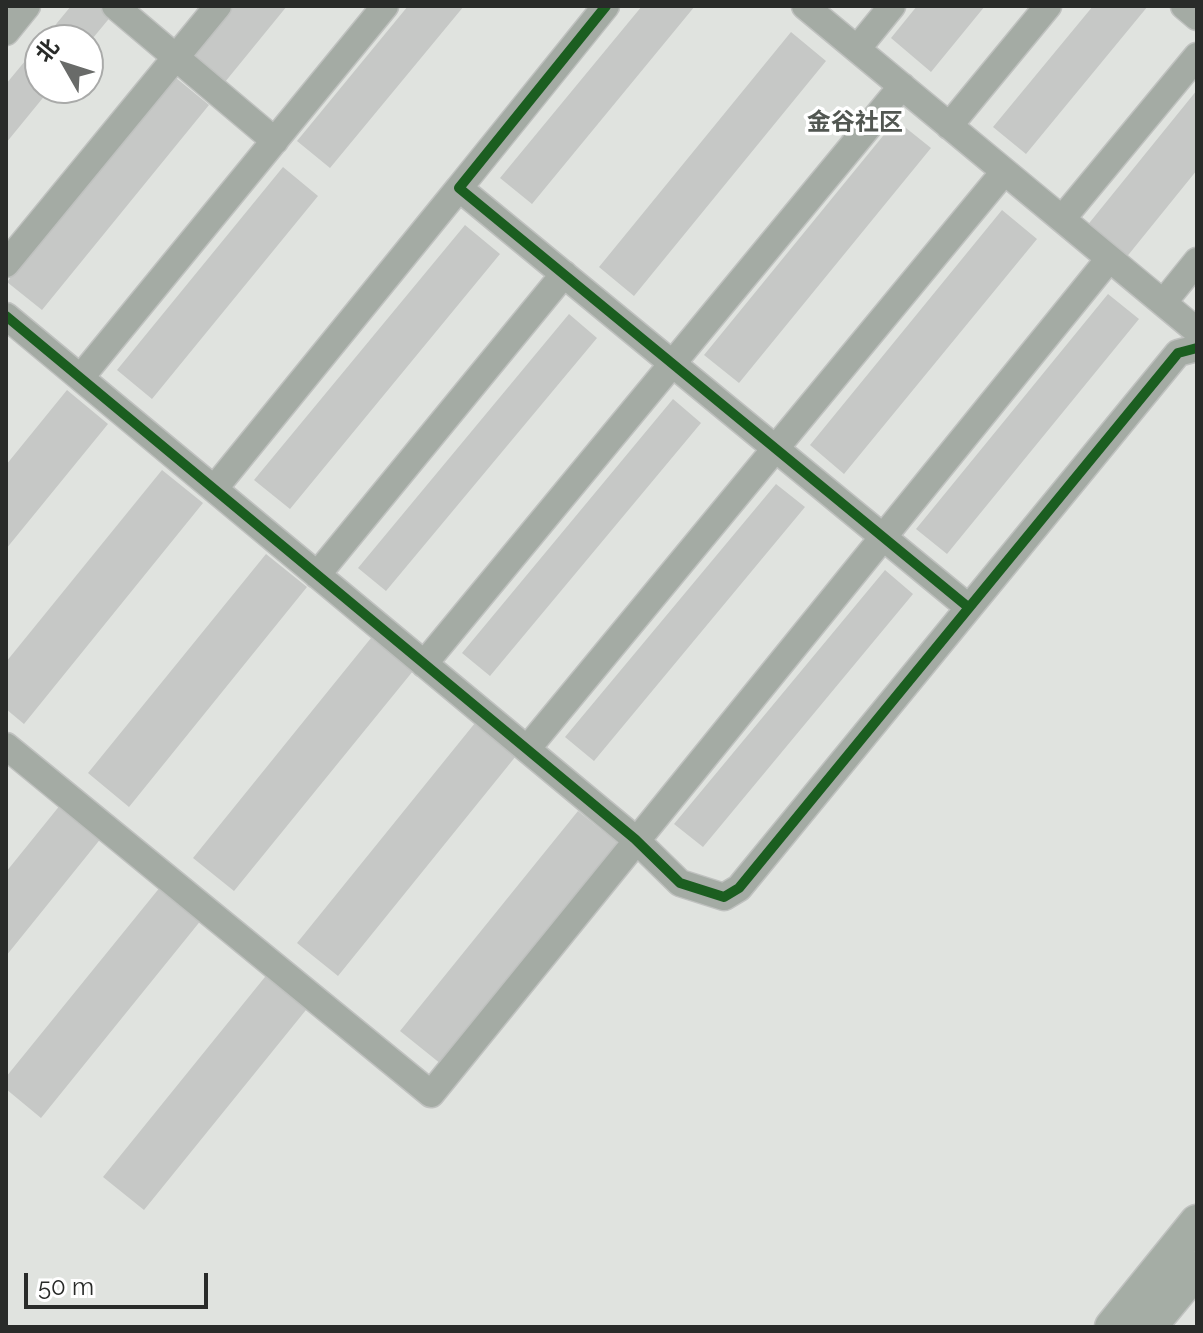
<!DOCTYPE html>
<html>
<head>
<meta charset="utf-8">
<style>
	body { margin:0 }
	#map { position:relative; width:1203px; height:1333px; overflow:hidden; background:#e0e3df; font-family:Raleway,"Noto Sans SC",sans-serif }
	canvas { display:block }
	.frame { position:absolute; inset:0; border:8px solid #292b29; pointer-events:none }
	.north { position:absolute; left:24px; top:24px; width:80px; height:80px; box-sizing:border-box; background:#fff; border:2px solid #a9aaa9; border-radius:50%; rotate:309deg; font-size:22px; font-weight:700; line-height:32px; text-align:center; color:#292b29 }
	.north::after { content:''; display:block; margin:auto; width:28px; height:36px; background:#696b69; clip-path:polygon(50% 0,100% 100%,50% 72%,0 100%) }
	.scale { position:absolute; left:24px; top:1273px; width:184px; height:36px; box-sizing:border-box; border:4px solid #292b29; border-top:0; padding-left:10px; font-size:24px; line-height:28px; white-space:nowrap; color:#292b29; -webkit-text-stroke:6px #fff; paint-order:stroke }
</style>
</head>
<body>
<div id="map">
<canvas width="1203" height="1333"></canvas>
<div class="frame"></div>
<div class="north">北</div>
<div class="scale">50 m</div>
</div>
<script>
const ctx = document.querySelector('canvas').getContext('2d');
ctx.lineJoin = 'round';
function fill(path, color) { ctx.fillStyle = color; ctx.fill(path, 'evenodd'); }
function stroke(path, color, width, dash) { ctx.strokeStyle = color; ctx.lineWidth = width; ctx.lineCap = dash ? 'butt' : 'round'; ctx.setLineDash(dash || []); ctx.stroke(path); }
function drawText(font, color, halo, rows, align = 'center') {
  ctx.font = font + ' Raleway,"Noto Sans SC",sans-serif'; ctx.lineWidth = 7; ctx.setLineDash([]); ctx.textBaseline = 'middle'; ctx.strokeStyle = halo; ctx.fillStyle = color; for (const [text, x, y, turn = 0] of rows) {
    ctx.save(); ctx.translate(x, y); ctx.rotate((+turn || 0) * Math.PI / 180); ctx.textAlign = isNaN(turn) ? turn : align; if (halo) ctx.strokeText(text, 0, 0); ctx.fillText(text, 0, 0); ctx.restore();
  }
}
fill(new Path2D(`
	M71,6h29l12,9 -24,29v-4h-45z
	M232,6h55l-62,76 -34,-27z
	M408,6h56l-134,162 -33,-27z
	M642,6h53l-163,198 -32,-26z
	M917,6h68l-54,66 -40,-34z
	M1093,6h55l-122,148 -33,-27z
	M791,32l35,29 -192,235 -35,-29z
	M40,43v45h11l-45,55v-59z
	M175,77l34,28 -167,205 -35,-28z
	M1197,90v80l-72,89 -39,-32z
	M896,120l35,28 -192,235 -35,-28z
	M283,167l35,29 -166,203 -35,-29z
	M1002,210l35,29 -193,235 -34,-29z
	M465,225l35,29 -210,255 -36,-29z
	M1108,294l31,25 -192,235 -31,-25z
	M569,314l28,24 -211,253 -28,-23z
	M67,390l41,34 -102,125v-84z
	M673,399l28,24 -211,253 -28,-23z
	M162,470l41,33 -179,221 -18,-15v-47z
	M776,484l29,23 -211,254 -29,-24z
	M266,554l41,33 -178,220 -41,-34z
	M885,570l28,24 -210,253 -29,-23z
	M371,638l42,33 -179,220 -41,-33z
	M475,723l41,33 -178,220 -41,-33z
	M61,804l41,33 -96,119v-84z
	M578,811l41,33 -178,220 -41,-33z
	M161,886l41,33 -161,199 -35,-29v-12z
	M269,972l41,33 -166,205 -41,-33z`), '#c6c8c6');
const minor = new Path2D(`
	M115,6l160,135
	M606,6l-147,182 509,419
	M805,6l392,325
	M1184,6l13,11
	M6,32l21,-26
	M857,49l35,-43
	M949,126l99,-120
	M1062,219l135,-163
	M6,264l212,-258
	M1163,303l34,-42
	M6,316l629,523 45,44 44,14 15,-9 439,-535 19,-5
	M81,377l304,-371
	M214,489l245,-301
	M317,575l247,-301
	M424,664l478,-578
	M6,746l425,348 678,-835
	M527,749l477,-577`);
const major = new Path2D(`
	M1112,1327l85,-105
	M1149,1327l48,-58`);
stroke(minor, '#bfc1bf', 29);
stroke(major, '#bfc1bf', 37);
stroke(minor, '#a4aba4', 26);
stroke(major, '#a5ada5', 34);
stroke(new Path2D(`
	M606,6l-147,182 509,419
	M6,316l629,523 45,44 44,14 15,-9 439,-535 19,-5`), '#1b5e20', 10);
drawText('bold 24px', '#525752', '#fff', [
	["金谷社区",855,123]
]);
</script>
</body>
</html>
